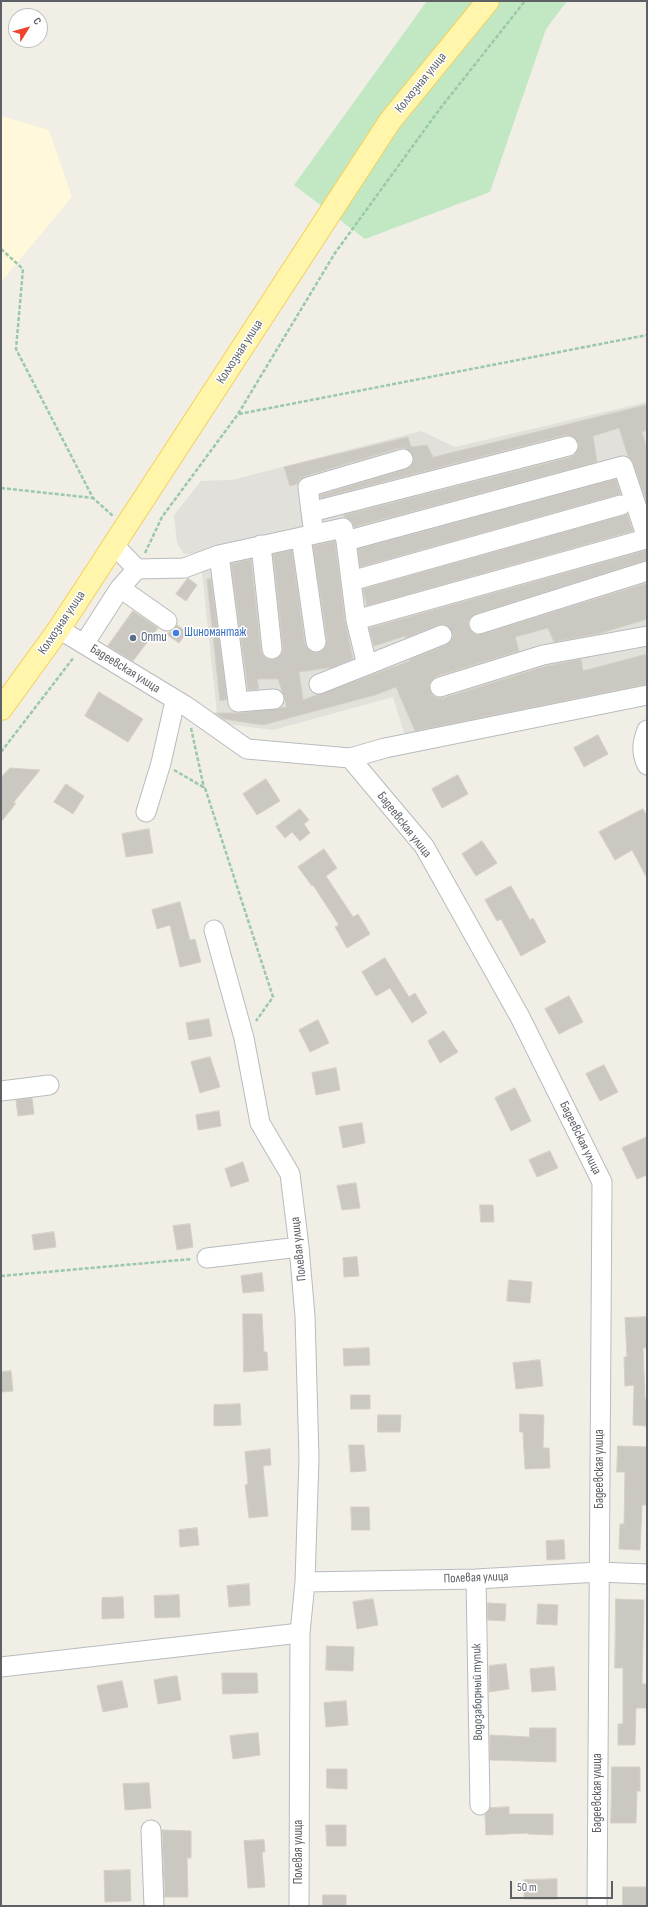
<!DOCTYPE html>
<html>
<head>
<meta charset="utf-8">
<style>
	body { margin:0 }
	#map { position:relative; width:648px; height:1907px; overflow:hidden; background:#f0eee5; font-family:"Sofia Sans Condensed",sans-serif }
	canvas { display:block }
	.frame { position:absolute; inset:0; border:2px solid #5d6166; pointer-events:none }
	.north { position:absolute; left:8px; top:8px; width:40px; height:40px; box-sizing:border-box; background:#fff; border:1px solid #bec0c2; border-radius:50%; rotate:53deg; font-size:11px; font-weight:700; line-height:16px; text-align:center; color:#5d6166 }
	.north::after { content:''; display:block; margin:auto; width:14px; height:18px; background:#ee442d; clip-path:polygon(50% 0,100% 100%,50% 72%,0 100%) }
	.scale { position:absolute; left:510px; top:1881px; width:103px; height:18px; box-sizing:border-box; border:2px solid #5d6166; border-top:0; padding-left:5px; font-size:12px; line-height:14px; white-space:nowrap; color:#5d6166; -webkit-text-stroke:3px #fff; paint-order:stroke }
</style>
</head>
<body>
<div id="map">
<canvas width="648" height="1907"></canvas>
<div class="frame"></div>
<div class="north">С</div>
<div class="scale">50 m</div>
</div>
<script>
const ctx = document.querySelector('canvas').getContext('2d');
ctx.lineJoin = 'round';
function fill(path, color) { ctx.fillStyle = color; ctx.fill(path, 'evenodd'); }
function stroke(path, color, width, dash) { ctx.strokeStyle = color; ctx.lineWidth = width; ctx.lineCap = dash ? 'butt' : 'round'; ctx.setLineDash(dash || []); ctx.stroke(path); }
function drawText(font, color, halo, rows, align = 'center') {
  ctx.font = font + ' "Sofia Sans Condensed",sans-serif'; ctx.lineWidth = 3; ctx.setLineDash([]); ctx.textBaseline = 'middle'; ctx.strokeStyle = halo; ctx.fillStyle = color; for (const [text, x, y, turn = 0] of rows) {
    ctx.save(); ctx.translate(x, y); ctx.rotate((+turn || 0) * Math.PI / 180); ctx.textAlign = isNaN(turn) ? turn : align; if (halo) ctx.strokeText(text, 0, 0); ctx.fillText(text, 0, 0); ctx.restore();
  }
}
fill(new Path2D(`
	M1,116l48,14 23,67 -71,85z`), '#fff8db');
fill(new Path2D(`
	M647,402v285l-241,52 -13,-42 -120,33 -55,-7 -18,-170 -16,1 -7,-11 -3,-28 27,-34 31,-1 189,-49 34,16z`), '#e1e0da');
fill(new Path2D(`
	M427,1h140l-21,28 -56,163 -125,47 -71,-54z`), '#c1e8c3');
const building = new Path2D(`
	M647,405v25l-5,2 5,17v54l-14,-40 -5,-7 -9,-28 -26,8 4,26 -243,65 -3,-6 -7,-4v-2l227,-58 4,-3 3,-5 1,-6 -8,-7 -6,-1 -244,63 -1,-3 86,-26 8,-7 -1,-6 -7,-8h-6l-95,28 -5,3 -3,5 -7,2 -6,-19 124,-30 3,10 16,-2 6,12z
	M616,479l5,15 -261,73 -2,-18z
	M627,514l6,17 -266,75 -4,-17z
	M335,541l10,80 8,38 -20,8 -34,5 4,28 107,-39 -1,-1 37,-15 5,-4 2,-5 -4,-9 -5,-3 -6,1 -33,13v-2l-31,10 -5,-18 278,-78v10l-171,54 -5,3 -3,5 1,6 3,4 5,3 5,-1 165,-51v36l-46,14 -47,9 -6,-14 -33,9 4,14 -82,25 -5,4 -3,5 3,10 5,3h6l103,-32 35,-7 2,12 64,-17v30l-232,47 -19,-44 -21,8 -112,30 -39,-6 -9,-6h24l48,-6 -9,-28h-21l2,10 -11,1 -17,-126 20,-5 10,91 2,5 4,4 7,1 8,-6 1,-6 -10,-94 19,-4 13,94 2,4 5,4 6,1 8,-7 1,-6 -14,-94z
	M188,578l9,7 -11,16 -10,-7z
	M211,578l16,121 -7,2 -13,-121z
	M133,611l25,17 -25,33 -25,-15z
	M177,625l10,7 -8,11 -13,-9 6,-3z
	M99,692l44,27 -15,23 -43,-26z
	M598,735l10,19 -24,13 -10,-19z
	M10,768l30,2 -27,33h3l-15,19v-44z
	M458,775l10,19 -26,14 -10,-19z
	M266,779l14,22 -23,14 -14,-21z
	M66,784l18,12 -11,18 -19,-12z
	M300,809l9,11 -5,4 6,9 -10,8 -8,-9 -7,6 -9,-11z
	M643,809l4,7v62l-15,-28 -17,10 -16,-28z
	M149,829l4,24 -27,4 -4,-23z
	M482,841l15,22 -21,13 -14,-22z
	M324,849l13,19 -11,8 27,41 5,-3 12,20 -23,14 -12,-21 4,-2 -26,-40 -1,1 -14,-19z
	M511,886l19,34 3,-2 13,24 -25,14 -20,-37 -4,2 -12,-21z
	M180,902l10,38 5,-1 6,23 -21,5 -10,-42 -13,4 -5,-19z
	M385,958l24,39 6,-4 12,20 -15,10 -22,-35 -14,8 -14,-24z
	M569,996l14,26 -24,12 -14,-25z
	M209,1019l3,17 -23,4 -3,-17z
	M318,1020l11,23 -19,9 -11,-22z
	M444,1031l14,21 -18,11 -12,-22z
	M210,1057l10,30 -20,6 -9,-31z
	M604,1065l14,27 -18,9 -14,-27z
	M336,1068l4,22 -24,5 -4,-22z
	M515,1088l16,33 -20,10 -16,-33z
	M32,1098l2,16 -16,2 -2,-16z
	M219,1111l2,15 -23,4 -2,-15z
	M362,1123l3,20 -22,5 -4,-21z
	M647,1137v38l-10,4 -15,-31z
	M550,1151l8,17 -21,9 -8,-17z
	M243,1162l6,19 -18,6 -6,-18z
	M356,1183l4,25 -18,2 -5,-24z
	M480,1205h13l1,17h-13z
	M190,1224l3,23 -16,3 -4,-24z
	M54,1232l2,15 -22,3 -2,-15z
	M357,1257l2,19 -15,1 -1,-19z
	M262,1273l2,18 -21,2 -2,-17z
	M509,1280l23,2 -2,21 -23,-2z
	M243,1314h19l2,38h3l1,18 -24,2z
	M647,1317v31h-4l2,51h2v27l-14,-1 1,-40 -9,1 -1,-29h3l-2,-39z
	M369,1348l1,17 -26,1 -1,-17z
	M540,1360l3,26 -27,3 -3,-26z
	M11,1371l2,20 -12,1v-20z
	M351,1395h19v14h-19z
	M240,1404l1,21 -27,1v-21z
	M520,1414l24,1 -1,33h6l1,20 -25,1 -2,-37h-3z
	M378,1415h23l-1,17h-22z
	M349,1445h15l2,26 -15,1z
	M618,1446l29,1v58h-5l-2,45 -21,-1 1,-25h4l1,-52h-8z
	M270,1449l1,16 -8,1 5,50 -19,2 -4,-33 3,-1 -3,-32z
	M351,1507h18l1,23h-18z
	M197,1528l2,17 -19,2 -1,-17z
	M564,1540l1,19 -18,1 -1,-19z
	M249,1584l1,21 -21,2 -2,-21z
	M179,1595l1,22 -25,1 -1,-22z
	M123,1597l1,21 -22,1v-21z
	M373,1599l5,26 -21,4 -4,-27z
	M616,1599l28,1 -2,84h5v24h-11l-1,37h-17v-21h5v-56h-8z
	M488,1603l18,1 -1,17 -17,-1z
	M538,1604l20,1 -1,20 -20,-1z
	M327,1646l27,1 -1,24 -27,-1z
	M506,1664l3,25 -20,3v-26z
	M554,1667l2,23 -24,2 -2,-23z
	M222,1673h35l1,20 -35,1z
	M177,1676l4,24 -23,4 -4,-24z
	M122,1681l6,26 -25,5 -6,-26z
	M346,1701l2,24 -22,2 -2,-24z
	M530,1728h26v34l-66,-2v-25l39,2z
	M258,1733l2,22 -27,4 -3,-23z
	M612,1767h28v24h-3l-1,32h-25z
	M327,1769h20v20l-20,-1z
	M149,1783l2,25 -26,2 -2,-26z
	M509,1807v7h44v21l-25,-1v-1l-42,2 -1,-20 5,-7z
	M326,1825h20v21h-19z
	M162,1830l29,1v27h-4l1,39h-23z
	M264,1840l1,12h-3l3,35 -17,1 -4,-47z
	M130,1870l1,31 -26,1 -1,-31z
	M557,1879v20h-33v-19z
	M623,1887h24v19h-24z
	M323,1895h23v11h-23z`);
fill(building, '#cbc8c2');
stroke(building, '#d5d0c3', 1);
const minor = new Path2D(`
	M311,512l-3,-25 95,-28
	M314,534l-3,-22 257,-66
	M301,537l15,105
	M346,541l10,79 290,-81
	M114,545l23,24 47,-1 35,-13 124,-27 3,13 277,-75 24,72
	M261,545l11,104
	M219,555l19,147 36,-3
	M351,581l270,-76
	M120,588l47,33
	M479,624l168,-53
	M59,629l127,77 61,43 103,9 74,88 96,171 82,165 -5,724
	M84,644l36,-56 17,-19
	M367,665l75,-30
	M319,684l48,-19 -11,-45
	M440,687l103,-32 104,-19
	M647,730c-5,13 -6,23 0,35
	M350,758l35,-10 262,-53
	M146,812l15,-49 14,-62
	M214,930l30,108 16,85 30,51 9,73 6,69 4,142 -4,124 -5,51 -1,273
	M1,1091l48,-6
	M207,1258l92,-11
	M476,1579l4,226
	M305,1582l171,-3 123,-7 48,2
	M1,1667l299,-34
	M151,1830l3,76`);
const major = new Path2D(`
	M1,709l58,-80 331,-508 98,-120`);
stroke(minor, '#b8bbbf', 21);
stroke(major, '#f5d059', 24);
stroke(new Path2D(`
	M1,249l22,20 -7,80 77,149 20,18
	M239,414l408,-79
	M1,488l92,10
	M145,553l17,-36 76,-103 97,-161 104,-143 86,-109
	M191,728l13,60
	M1,752l73,-95
	M174,770l31,18 68,209 -17,24
	M1,1276l191,-17`), '#9ac9a9', 2.5, [4, 2]);
stroke(minor, '#fff', 19);
stroke(major, '#fff5ab', 22);
for (const [x, y, r, color] of [
	[176,633,4,"#3f7fe0"],
	[133,638,4,"#5c6f8a"]
]) { const dot = new Path2D(); dot.arc(x, y, r, 0, 2 * Math.PI); ctx.fillStyle = color; ctx.fill(dot); stroke(dot, '#fff', 1.5); }
drawText('13px', '#5d6166', '#fff', [
	["Колхозная улица",421,83,-51],
	["Колхозная улица",240,352,-57],
	["Колхозная улица",62,623,-56],
	["Бадеевская улица",125,669,32],
	["Бадеевская улица",404,825,52],
	["Бадеевская улица",580,1138,64],
	["Полевая улица",299,1249,-96],
	["Бадеевская улица",600,1469,-90],
	["Полевая улица",476,1578,-2],
	["Водозаборный тупик",478,1692,-91],
	["Бадеевская улица",598,1793,-90],
	["Полевая улица",299,1852,-90]
]);
drawText('13px', '#366cbe', '#fff', [
	["Шиномантаж",184,633]
], 'left');
drawText('13px', '#4e5e75', '#fff', [
	["Опти",141,638]
], 'left');
</script>
</body>
</html>
